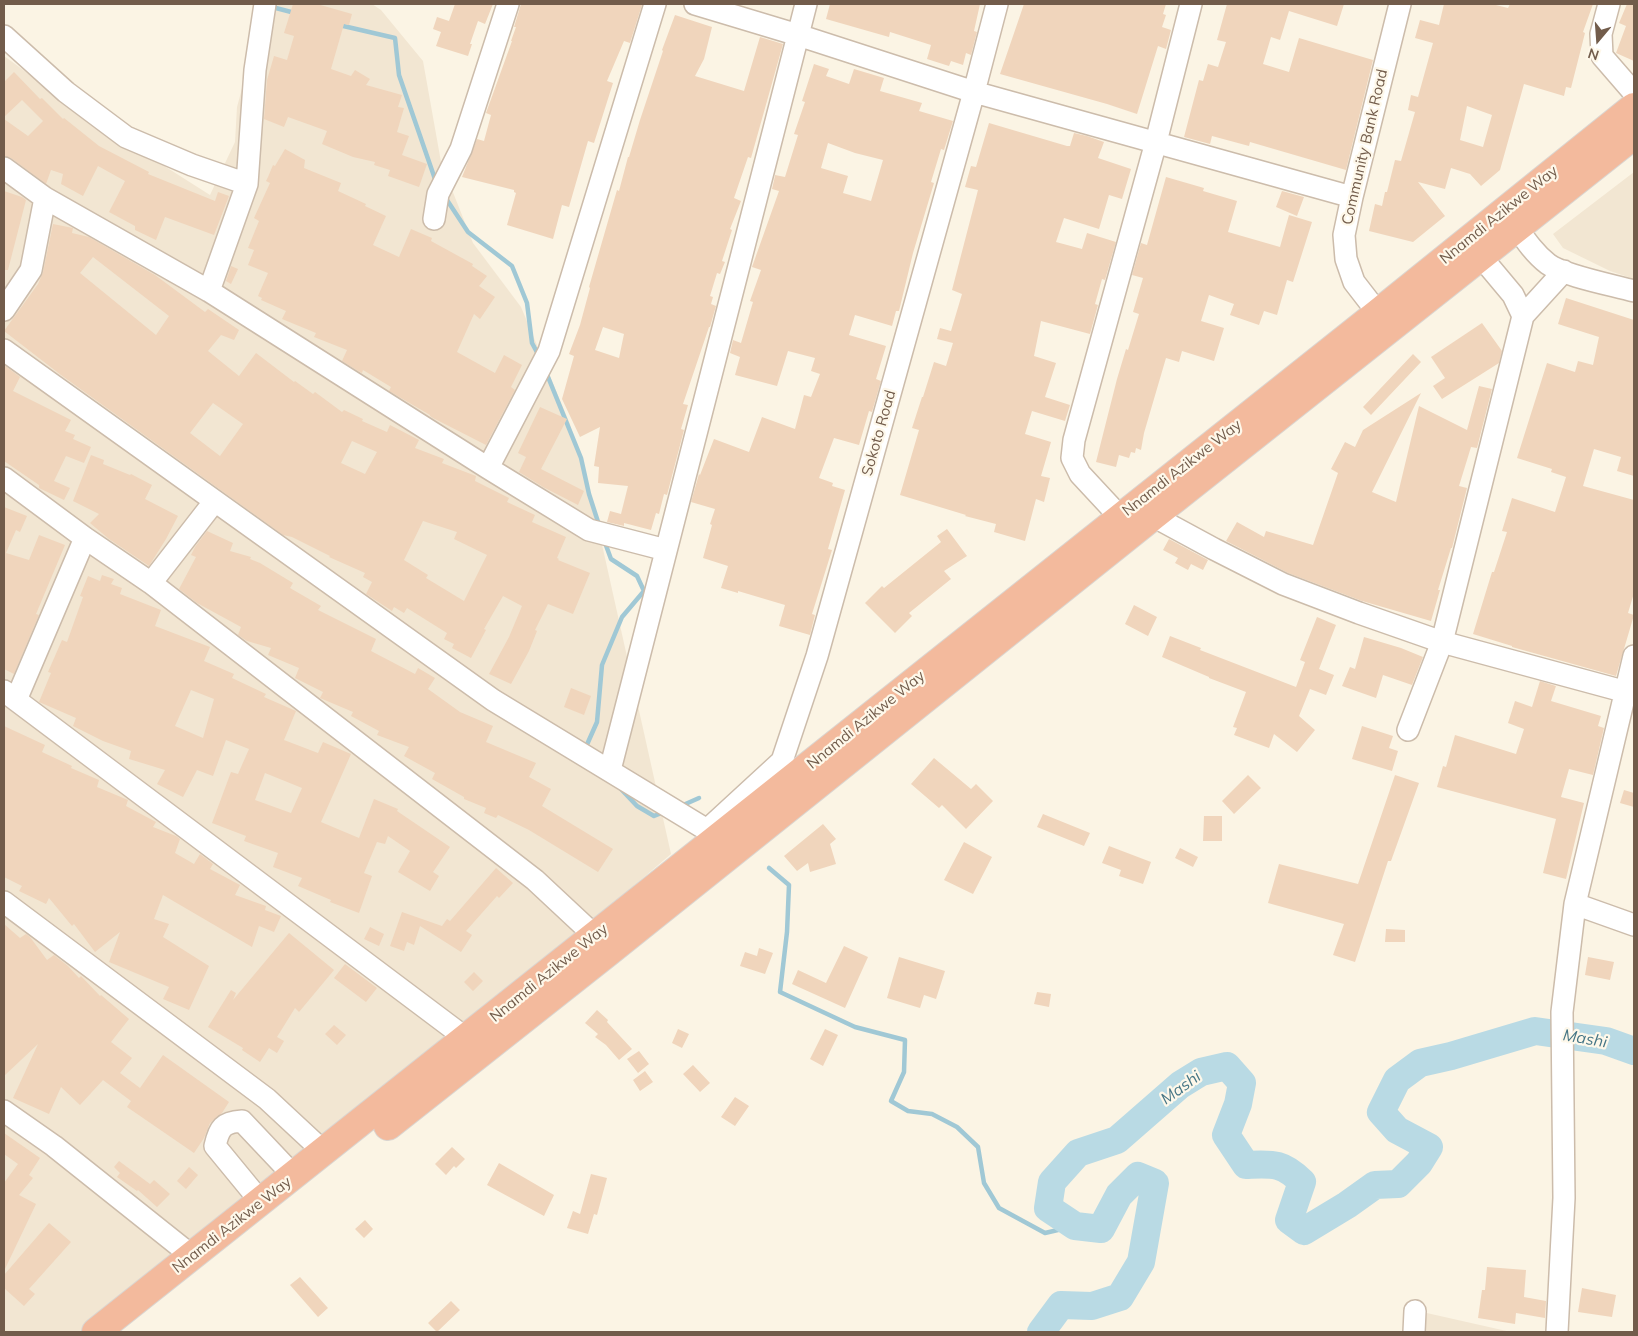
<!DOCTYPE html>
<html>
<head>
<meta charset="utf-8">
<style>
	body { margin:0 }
	#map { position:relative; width:1638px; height:1336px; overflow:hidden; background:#fbf4e4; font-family:Mulish,sans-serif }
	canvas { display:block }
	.frame { position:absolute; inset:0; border:5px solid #725c4b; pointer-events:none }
	.north { position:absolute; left:1573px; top:15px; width:50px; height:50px; -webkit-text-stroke:4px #fef8ea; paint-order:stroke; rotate:198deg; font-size:14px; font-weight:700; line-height:20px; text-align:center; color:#725c4b }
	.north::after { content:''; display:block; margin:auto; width:18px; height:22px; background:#725c4b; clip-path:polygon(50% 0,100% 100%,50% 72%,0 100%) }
</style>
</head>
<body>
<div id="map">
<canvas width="1638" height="1336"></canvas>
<div class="frame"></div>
<div class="north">N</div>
</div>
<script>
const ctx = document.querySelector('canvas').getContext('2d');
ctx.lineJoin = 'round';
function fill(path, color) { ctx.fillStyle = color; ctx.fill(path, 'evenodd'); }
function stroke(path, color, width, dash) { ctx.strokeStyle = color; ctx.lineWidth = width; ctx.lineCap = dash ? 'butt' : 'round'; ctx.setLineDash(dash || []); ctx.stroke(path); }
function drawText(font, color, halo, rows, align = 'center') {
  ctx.font = font + ' Mulish,sans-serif'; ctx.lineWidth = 4.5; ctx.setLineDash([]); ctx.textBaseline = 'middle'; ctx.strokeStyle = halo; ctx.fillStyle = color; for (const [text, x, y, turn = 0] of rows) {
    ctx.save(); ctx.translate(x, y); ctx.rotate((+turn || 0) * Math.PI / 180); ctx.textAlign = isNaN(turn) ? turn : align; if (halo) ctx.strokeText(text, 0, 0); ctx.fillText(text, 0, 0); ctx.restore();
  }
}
fill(new Path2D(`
	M265,4h107l9,6 42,51 18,101 32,81 48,64 49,117 33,125 68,305 -202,173 -280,215 -109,90h-76v-1276l91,66 115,73 25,-53 2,-35z
	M1634,172v107l-24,-8 -47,-23 -10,-14z
	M1409,1309l102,23h-105z`), '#f2e6d2');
stroke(new Path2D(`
	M272,7l23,6
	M339,25l56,13 4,37 37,107
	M445,197l23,35 44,34 15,37 5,40 7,13
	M546,372l35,86 8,36 10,31
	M585,749l12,-27 5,-57 20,-48 22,-26 -7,-15 -26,-17 -7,-19
	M620,788l17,18 17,10 10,-4
	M681,806l18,-8
	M769,868l20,17 -2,47 -7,60 75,35 50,13 -1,32 -13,29 17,10 24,3 25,13 21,20 6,36 15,25 46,25 30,-7`), '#a0c8d5', 4.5);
stroke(new Path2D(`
	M1041,1332l20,-27 31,1 28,-9 21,-35 14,-79 -17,-7 -19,19 -18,34 -26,-3 -27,-18 4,-26 26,-29 39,-13 63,-55 21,-13 26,-6 15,17 -4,21 -12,31 20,30c26,-1 36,-3 56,17l-13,38 15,11 43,-26 28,-20 23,-1 21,-21 10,-16 -32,-17 -16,-18 16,-32 23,-17 31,-7 84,-25 71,10 28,10`), '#b9dae4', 28);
fill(new Path2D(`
	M293,4h24l35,10 -3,11 -5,-1 -13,45 20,7 4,-6 15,9 -4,6 36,10 -4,12 6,1 -7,24 12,4 -7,19 25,9 -8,23 -31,-11 2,-6 -16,-5 1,-3 -22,-5 -31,-13 5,-13 -39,-14 -4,10 -20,-8 3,-39 7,-24 13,4 7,-24 -10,-3z
	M455,4h38l-8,20 -7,-3 -8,23h2l-4,12 -32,-10 5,-14 -8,-3 4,-12 12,4z
	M521,4l121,1 -12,38 -6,-2 -17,40 6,2 -19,60 -6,-2 -19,66 -7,-2 -9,34 -46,-14 9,-32 -2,-1v-2l-52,-13 15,-38 7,2 7,-26 -5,-2 26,-72h-1l5,-14h-2z
	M830,4h150l-6,27 3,1 -6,23 -5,-2 -3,12 -12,-4 -2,5 -22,-7 4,-14 -41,-13 -1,5 -63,-18z
	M1024,4h142l-3,10 3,1 -4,12 9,3 -5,19 -8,-3 -21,68 -30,-10 -107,-30z
	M1227,4h117l-7,22 -48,-15 -9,29 -9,-3 -8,27 26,8 10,-34 74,22 -27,110 -96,-28 -1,4 -37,-10 -2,8 -26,-7 15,-57 4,1 5,-17 10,3 8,-25 -9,-2z
	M1444,4h48l16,4 2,-4h83l-10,28 2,1 -14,55 -5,-1 -2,9 -40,-12 -24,86 -19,16 -11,-12 -19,-6 -6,21 -27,-7 27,34 -32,26 -44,-11 6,-27 7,2 3,-14h2l8,-32 6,1 14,-49 -7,-2 3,-15 7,2 15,-54 -18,-5 5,-18 19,5zM1467,106l25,9 -9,32 -23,-7z
	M1627,4h7v57l-18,-8 10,-27 -7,-3z
	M675,15l37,12 -8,32 -9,17 49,15 16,-54 23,7 -32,114 -3,-1 -14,41 7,3 -11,28 2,1 -10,31 3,1 -5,12 -3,-1 -7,23 3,1 -2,7 5,2 -6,21h-1l-26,77 5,1 -7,24 3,1 -17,65 -3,-1 -5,20 -3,-1 -5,17 -27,-7v3l-17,-4 3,-11 11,3 7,-28 -30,-3 1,-16 -5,-1 6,-39 -20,10 -18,-38 12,-43 -5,-2 11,-29 10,-37 -1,-1 28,-97 2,1 9,-34h1l11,-37 23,-69 -1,-1zM603,327l21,7 -5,24 -24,-8z
	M814,64l15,5 -3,7 23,8 5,-15 30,9 -4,13 42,12 -3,8 34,10 -9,29 -3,-1 -10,33 3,1 -21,70 -14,58h-3l-4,15 -37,-11 -6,20 37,11 -10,33 5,2 -9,31 -3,-1 -10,34 -25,-7 -15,40 14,5 -1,3 13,4 -17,59 4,1 -20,64 3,1 -5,20 -31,-9 6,-21 -47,-14v2l-17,-5 7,-22 -25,-8 9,-33 -2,-1 5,-15 -24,-7 8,-28 1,1 14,-36 35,13 13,-35 33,12 9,-34 7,2 9,-23 -9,-3 4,-13 -27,-7 -11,35 -42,-11 5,-18 -10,-4 3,-13 8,3 12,-41 -3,-1 11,-31 -9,-3 27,-76 -7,-2 3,-13v-1l10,2 13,-42 -4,-1 11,-32 -3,-1zM828,143l27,10 28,7 -12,41 -28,-8 5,-17 -27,-8z
	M14,72l26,27 2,-1 21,21 1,-1 35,28 50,26 -1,2 67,27 3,-9 11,4 -15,39 -49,-18 -9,23 -21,-10v-4l-26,-14 16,-31 -27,-15 -15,30 -22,-12 2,-10 -12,-4 -5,14 -35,-26 -7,-2v-37l24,17 15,-15 -21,-21 -18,17v-35z
	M989,123l78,23h3l4,-13 13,3 17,6 -6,16 33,11 -9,30 -13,-4 -10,34 -35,-11 -8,24 26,7 5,-16 29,9 -11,38 -3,-1 -7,25 3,1 -8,29 -49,-13 -7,35 22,7 -11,34 25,8 -5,16 -33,-10 -7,23 26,8 -10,34 9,2 -6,24 -8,-3 -11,42 -31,-9 2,-8 -31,-8 1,-1 -66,-20 19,-65 -7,-2 10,-31h1l11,-35 12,4 7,-23 -16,-4 3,-11 11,3 11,-37 -10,-4 26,-100 -13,-3 6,-21 5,1z
	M285,149l20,11 -1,8 37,15 -3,8 28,13 -1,2 21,10 -13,29 26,12 12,-28 21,9 -1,3 42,23 -1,2 15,10 -8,10 16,11 -15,22 -6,-5 -17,38 38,21 9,-18 18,10 -11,22 4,3 -29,55 -53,-27 -3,-2v-1l-41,-24 2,-4 -28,-17 -1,3 -4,-2 -16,-10 5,-11 -33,-13 2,-4 -34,-14 4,-8 -25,-11 1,-2 -4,-2 10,-23 -20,-8 6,-15 -6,-2 11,-27 -5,-3 16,-35 -4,-2 2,-4 5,-12 2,1z
	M1166,177l38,11 -1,3 34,10 -9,31 52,15 9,-32 23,7 -19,60 -6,-2 -10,35 -13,-4 -5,14 -29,-10 4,-11 -25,-9 -8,26 23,7 -10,33 -32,-10 -3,11 -13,-4 -22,75 -3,17 -5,-2 -1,5 -4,-1 -2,6 -10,-3 -3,12 -20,-5 21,-83 9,-30 2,1 11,-36 -6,-2 10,-34 -11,-3 9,-32 6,2z
	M4,191l18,6 4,3 -18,70h-4z
	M1282,191l22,6 -7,19 -21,-9z
	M53,224l20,4 -1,5 17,4 66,38 50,37 3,-3 31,21 -5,10 -13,-5 -13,16 31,25 17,-23 38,29 1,-1 18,13 2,-2 27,20 2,-2 19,9 -1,2 25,11 3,-7 29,15 -4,8 29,11 -2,4 34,13 -1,5 34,17 -2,4 28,13 -3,7 34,15 -9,21 2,1 -1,1 32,13 -17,41 -25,-10 -13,26 2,1 -8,20 -18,33 -22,-10 20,-37 13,-31 -19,-10 -19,33 2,1 -15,28 -19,-10 2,-4 -10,-5 3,-6 -40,-25 -3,5 -10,-6 -2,4 -26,-17 6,-12 -9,-5 2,-4 -36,-16 1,-1 -38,-19 -9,-2 -222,-160 -57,-44 34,-47 5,-12zM93,257l76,59 -13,19 -76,-62zM213,403l30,21 -23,32 -30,-23zM352,441l25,11 -12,22 -24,-11zM423,521l34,11 -3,7 33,16 -23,46 -38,-23 2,-3 -24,-15z
	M231,266l7,3 -7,15 -5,-3z
	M1566,298l68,22v156l-17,-5 4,-14 -27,-8 -11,37 51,14v93l-6,20 6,2 -18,61 -104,-29v-1l-39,-12 19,-62h2l13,-40 -5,-1 10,-33 43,14 11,-35 -15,-5 1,-3 -35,-11 30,-95 28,9 3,-11 15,4 6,-28 -41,-13z
	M1482,323l20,28 -3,12 -57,36 -9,-13 12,-8 -14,-21z
	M1413,354l8,8 -50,53 -8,-8z
	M4,365l16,12 -7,14 58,29 -6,11 10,4 -2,4 18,8 -7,16 -18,-7 -12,25 16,7 -6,12 -25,-12v-3l-35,-24z
	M1479,386l13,3 -15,59 -6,-1 -12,39 8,2 -15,60h-1l-13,42h2l-9,31 -69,-20 -74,-28 -62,-32 11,-19 27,15 2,-6 47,14 25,-72 -7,-4 14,-27 10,5 8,-17 58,-37 -49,99 24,10 23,-96 48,24z
	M540,407l27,12 -26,50 43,22 -6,14 -35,-18 -24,-15 7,-15 -8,-4z
	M91,455l13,5 -1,4 27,11 1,-1 21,11 -7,14 33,17 -12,23 -17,27 -40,-27 -19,-16 9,-9 -26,-13z
	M4,507l23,9 -7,16 -4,-2 -10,23 23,7 10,-25 26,10 -29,69 3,1 -25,59 -10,-5z
	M947,529l20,27 -23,15 7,8 -42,34 3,3 -17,17 -30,-30 17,-17 2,2 57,-46 -4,-6z
	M207,531l26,12 -3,8 21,6 -1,2 10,4 33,20 -3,5 31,18 -3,4 58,29 -5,12 44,23 3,-6 17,10 -7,11 32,23 33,14 -7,16 50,21 -7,14 22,12 -9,17 71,43 -15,23 -69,-42 -31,-15 -2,3 -12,-5 2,-5 -22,-9v-2l-32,-18 3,-6 -31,-17 5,-9 -32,-12 2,-4 -28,-15 2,-4 -33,-14 3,-6 -28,-14 4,-10 -31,-13 3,-7 -24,-7 -9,-6 3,-8 -44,-24 -18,-14 17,-32 -5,-2 4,-8z
	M1169,539l39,21 -5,10 -12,-6 -3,6 -13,-7 3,-5 -15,-8z
	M102,575l12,4 -3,5 11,4 -2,6 41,16 -6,16 55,21 -6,14 30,13 -2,4 34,16 -2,3 32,14 -12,29 34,13 5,-11 28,12 -30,68 38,16 15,-39 24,10 -1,2 53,36 -17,25 6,4 -9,15 -32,-19 12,-21 -22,-15 -3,8 -8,-2 -13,31 8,3 -13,37 -29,-11 1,-2 -33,-14 4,-8 -29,-11 5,-14 -34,-12 2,-5 -34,-13 19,-51 7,2 11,-25 -23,-9 -13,36 -16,-6 -14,27 -26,-13 8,-14 -36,-11 2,-8 -28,-10 -30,-15 3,-8 -37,-16 12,-29 -3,-1 14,-32 5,2 16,-45 -3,-1 8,-20 12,5zM191,690l23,9 -11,39 -28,-12zM265,773l37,15 -11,25 -36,-13z
	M1134,605l23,12 -9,19 -23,-12z
	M1317,617l19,8 -17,44 15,6 -8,20 -16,-6 -11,27 16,14 -18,22 -23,-18 -5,14 -35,-13 3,-7 -4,-1 13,-35 -37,-14v-1l-47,-20 8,-21 31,12 -1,2 96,37 9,-25 -5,-2z
	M1364,637l37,11 22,9 -11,28 -29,-10 -7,23 -34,-12 8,-19 5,2z
	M1540,681l16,5 -5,15 50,15 -3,10 6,2 -11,47 -24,-6 -8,28 23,6 -18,76 -23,-6 13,-54 -119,-32 6,-21 3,1 9,-32 61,19 8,-25 -16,-6 7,-22 17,6z
	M571,688l20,8 -7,19 -20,-8z
	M4,726l41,19 -3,7 30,14 -1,2 28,12 -2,7 31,13 -2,6 30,16 -3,5 23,9 4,3 -5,14 19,11 6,-10 13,10 -3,5 30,16 -5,10 31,11 -1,4 16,6 -7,16 -15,-6 -7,21 -89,-52 -9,24 15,5 -6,13 46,29 -20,44 -26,-11 6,-12 -60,-25 11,-30 -25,20 -21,-28 -2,2 -23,-28 -3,6 -27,-13 3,-5 -18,-9z
	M1362,726l31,10 -4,12 9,3 -6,20 -40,-12z
	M934,758l37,31 5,-5 17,17 -27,28 -24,-24 -3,3 -28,-24z
	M1248,775l13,13 -27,26 -12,-13z
	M1395,775l24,8 -28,78h-3l-33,101 -22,-7 11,-31 -76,-21 11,-39 79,20z
	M1624,790l10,3v14l-14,-4z
	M1043,814l47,19 -6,13 -47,-19z
	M1204,816h18v25h-19z
	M823,824l13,15 -6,5 6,20 -26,8 -2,-9 -11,8 -13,-15z
	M964,842l28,15 -19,37 -29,-14z
	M1109,846l42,16 -8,22 -24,-8 2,-6 -19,-7z
	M1180,848l18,9 -5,10 -18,-9z
	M496,868l17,15 -14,15 -2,-2 -31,35 6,4 -11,17 -41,-26 -6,19 -7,-3 -3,9 -14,-5 12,-34 40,14 5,-7 3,2z
	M4,924l16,14 6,-4 4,3 17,23 7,-5 14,11 11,12 2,-2 19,20 1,-1 28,24 -18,23 21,16 -12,15 20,15 23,-33 66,47 -7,11 -12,10 -6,15 -10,15 -67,-46 4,-6 -28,-21 -23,25 -19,-18 -12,27 -36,-16 25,-54 -34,32z
	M370,927l14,7 -5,12 -15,-7z
	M1386,929l19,1v12h-20z
	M289,933l45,37 -35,42 -4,-4 -18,29 7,4 -7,12 -8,-5 -9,14 -18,-12 1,-2 -35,-21 23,-37 5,3 -3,7z
	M844,946l24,11 -23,51 -53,-24 6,-14 28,13z
	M759,948l14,5 -8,21 -25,-8 5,-14 12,4z
	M899,957l46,14 -9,28 -12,-4 -4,13 -33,-10z
	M1588,957l26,5 -4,18 -25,-5z
	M345,964l32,24 -11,14 -32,-24z
	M474,972l9,9 -10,10 -9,-9z
	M1037,992l14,2 -2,13 -15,-3z
	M597,1010l11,10 -1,2 25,27 -13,11 -13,-15 -11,-8 3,-3 -13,-11z
	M334,1025l12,10 -9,10 -12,-11z
	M678,1029l11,5 -7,14 -10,-5z
	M825,1029l13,6 -15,31 -13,-7z
	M639,1051l10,13 -11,9 -11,-14z
	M693,1065l17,18 -10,9 -17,-18z
	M645,1071l8,11 -13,9 -7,-11z
	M735,1097l14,9 -14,20 -14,-9z
	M4,1133l36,25 -11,17 4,3 -14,17 17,9 -32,67v-88l14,-19 -14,-10z
	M452,1147l13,12 -9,9 -2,-2 -8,9 -11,-11z
	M119,1161l31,23 4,-4 16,14 -13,13 -19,-17 -1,1 -20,-14 3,-4 -6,-6z
	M499,1163l55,32 -10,21 -57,-31z
	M189,1167l9,8 -12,14 -9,-8z
	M591,1174l16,4 -10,37 -3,-1 -6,20 -21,-6 6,-17 7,3z
	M365,1220l8,9 -9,9 -9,-9z
	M49,1223l22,19 -42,47 6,5 -11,12 -20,-18v-13z
	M1487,1267l39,3 -2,27 22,4 -1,17 -29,-5 -1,11 -37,-6 4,-28h3z
	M300,1277l28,31 -10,9 -28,-32z
	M1582,1288l34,7 -4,22 -34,-5z
	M451,1301l9,9 -23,22 -9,-9z`), '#f0d5bc');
const minor = new Path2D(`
	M695,4l103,31 176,57 378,105
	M1609,4l-8,30 1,22 32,37
	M4,36l62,56 60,45 66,28 55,19
	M4,168l41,30 164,93 279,177 101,62 77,20
	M434,219l4,-25 23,-45 47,-145
	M1517,228c9,13 18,26 31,36 16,12 65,21 86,27
	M209,291l38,-107 8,-114 10,-66
	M4,310l27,-40 14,-72
	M1378,313l-24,-31 -8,-23 -2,-24 8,-38 48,-193
	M1523,316l41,-45
	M4,350l489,350 214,130 75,-69 35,-105 157,-564 23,-88
	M488,468l61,-117 106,-347
	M4,478l81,60 66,45 384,297 60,56 8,11
	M1153,516l61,33 69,35 76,29 83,29 192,52
	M1120,517l-40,-43 -8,-16 2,-18 82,-298 35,-138
	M151,583l63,-81
	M4,691l463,348
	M16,700l69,-162
	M1408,730l34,-88 81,-326 -10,-21 -41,-49
	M610,770l196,-766
	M4,902l263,197 57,53
	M1575,904l59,-248
	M4,1111l50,35 138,110
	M261,1202l-46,-56c4,-18 8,-24 27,-25l52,55
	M1414,1332l1,-21
	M1557,1332l7,-134 -2,-186 13,-108 59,21`);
const highway = new Path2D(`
	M388,1126l219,-173 546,-437 481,-381
	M96,1332l1282,-1019 256,-206`);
stroke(minor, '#ccbcab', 24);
stroke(highway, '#dad5d0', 30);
stroke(minor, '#fff', 21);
stroke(highway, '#f3ba9d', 28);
drawText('15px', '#725c4b', '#fef8ea', [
	["Community Bank Road",1365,147,-77],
	["Nnamdi Azikwe Way",1499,215,-39],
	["Sokoto Road",879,433,-74],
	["Nnamdi Azikwe Way",1182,468,-38],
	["Nnamdi Azikwe Way",866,720,-39],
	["Nnamdi Azikwe Way",549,973,-39],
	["Nnamdi Azikwe Way",232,1225,-38]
]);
drawText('italic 16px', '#457585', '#fef8ea', [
	["Mashi",1585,1039,10],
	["Mashi",1181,1088,-36]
]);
</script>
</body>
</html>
